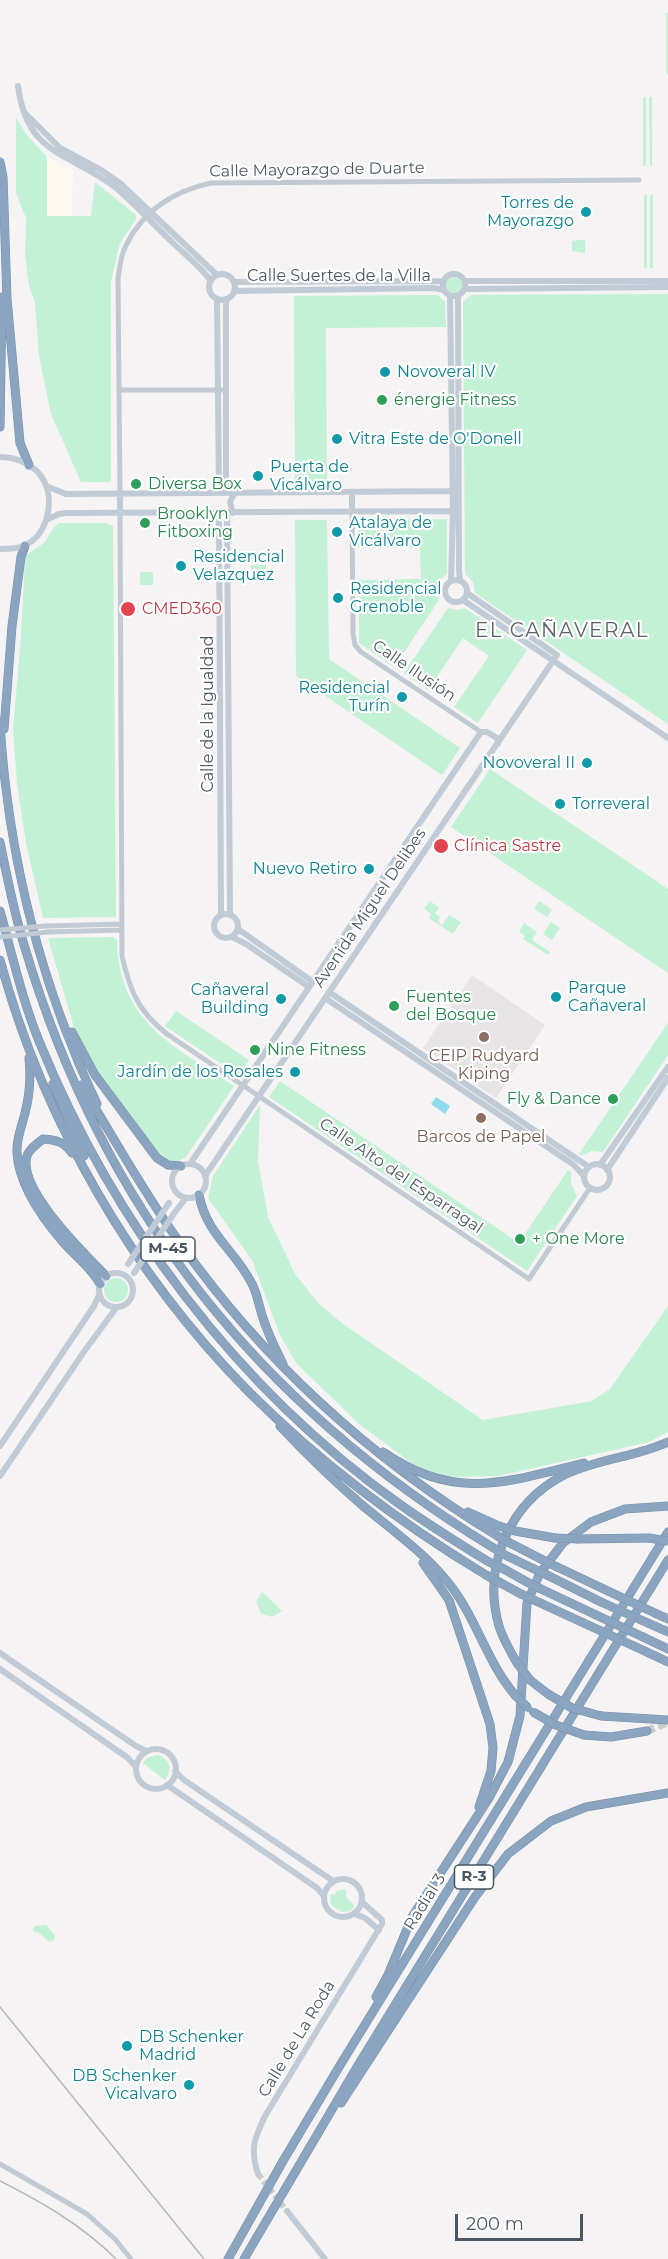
<!DOCTYPE html>
<html>
<head>
<meta charset="utf-8">
<style>
	body { margin:0 }
	#map { position:relative; width:668px; height:2259px; overflow:hidden; background:#f5f3f3; font-family:Montserrat,sans-serif }
	canvas { display:block }
	.scale { position:absolute; left:455px; top:2214px; width:128px; height:27px; box-sizing:border-box; border:3px solid #4a5661; border-top:0; padding-left:8px; font-size:18px; line-height:21px; white-space:nowrap; color:#4a5661; -webkit-text-stroke:4px #fff; paint-order:stroke }
</style>
</head>
<body>
<div id="map">
<canvas width="668" height="2259"></canvas>
<div class="scale">200 m</div>
</div>
<script>
const ctx = document.querySelector('canvas').getContext('2d');
ctx.lineJoin = 'round';
function fill(path, color) { ctx.fillStyle = color; ctx.fill(path, 'evenodd'); }
function stroke(path, color, width, dash) { ctx.strokeStyle = color; ctx.lineWidth = width; ctx.lineCap = dash ? 'butt' : 'round'; ctx.setLineDash(dash || []); ctx.stroke(path); }
function drawText(font, color, halo, rows, align = 'center') {
  ctx.font = font + ' Montserrat,sans-serif'; ctx.lineWidth = 4.5; ctx.setLineDash([]); ctx.textBaseline = 'middle'; ctx.strokeStyle = halo; ctx.fillStyle = color; for (const [text, x, y, turn = 0] of rows) {
    ctx.save(); ctx.translate(x, y); ctx.rotate((+turn || 0) * Math.PI / 180); ctx.textAlign = isNaN(turn) ? turn : align; if (halo) ctx.strokeText(text, 0, 0); ctx.fillText(text, 0, 0); ctx.restore();
  }
}
fill(new Path2D(`
	M47,157l26,13 -1,46h-25z`), '#fdf9ef');
fill(new Path2D(`
	M472,975l73,50 -49,73 -73,-50z`), '#e6e4e5');
fill(new Path2D(`
	M666,13h2v62l-2,-2z
	M643,97h3v69h-3z
	M649,97h3v69h-2z
	M16,117l9,16 22,24v59h44l4,-34 41,33v4l-16,24 -9,38v201h-30l-30,-68 -12,-58 -4,-53 -6,-18 -4,-30 1,-37 -10,-25z
	M644,195h3v73h-3z
	M650,195h3v73h-3z
	M579,240h6v13l-13,-2v-10z
	M446 285a8 8 0 1 1 16 0a8 8 0 1 1-16 0Z
	M668,294v430l-193,-131 -2,-11 -8,-8 -2,-272 8,-7z
	M438,295l7,7 1,25 -120,1 1,156h-32l-1,-188z
	M447,519v55c-10,6 -12,16 -8,26l-45,67 -35,-24v-63l62,-1 -1,-31h-62v-28z
	M295,520h32l2,139 131,89 -18,27 -146,-99z
	M59,523h47l7,3 3,389 -1,2 -72,1 -17,-75 -9,-60 -4,-54 8,-92 4,-81 19,-13 10,-16z
	M251,565h15v14h-15z
	M140,572h13v13h-13z
	M448,608l10,2 7,-2 62,42 -49,73 -24,-16 35,-51 -26,-18 -35,52 -24,-17z
	M490,769l178,120v84l-217,-146z
	M430,901l9,7 -4,5 5,4 -2,5 4,3 7,-10 12,7 -8,12 -24,-16 2,-4 -7,-5z
	M539,901l13,9 -5,7 -13,-8z
	M551,922l9,6 -8,12 -9,-6z
	M524,923l13,9 -5,8 18,12 -2,3 -25,-16 2,-3 -6,-4z
	M113,937l4,3c2,83 56,105 117,146l-48,71c-10,6 -16,6 -25,-1l-63,-84 -21,-34 -29,-100z
	M176,1011l73,49 -10,16 -74,-50z
	M668,1023v32l-65,97 -11,-1 -11,5 -2,-2z
	M280,1081l239,162 49,-73 3,2v12l6,12 -50,75 -258,-174z
	M260,1105l-2,56 10,56 27,57 25,31 23,19 140,96 109,-19 18,-12 58,-83v126l-19,10 -151,34 -48,1 -33,-10 -59,-44 -61,-59 -17,-29 -28,-75 -44,-62 5,-22z
	M104 1290a12 12 0 1 1 24 0a12 12 0 1 1-24 0Z
	M262,1592l20,19 -10,6 -11,-4 -5,-11z
	M158,1755c12,4 15,15 7,25l-22,-17 5,-6z
	M346,1889v8l9,9 -5,5 -8,1 -10,-6 -2,-4 1,-8 4,1 1,-4z
	M46,1925l9,10 -1,5 -5,2 -10,-9 -6,-2 1,-5z`), '#c3f1d5');
fill(new Path2D(`
	M436,1097l14,9 -5,8 -14,-10z`), '#90daee');
stroke(new Path2D(`
	M258,2174l29,37`), '#caccce', 6, [6, 3]);
stroke(new Path2D(`
	M647,1731l21,-9`), '#caccce', 8, [8, 4]);
const motorway = new Path2D(`
	M0,162l3,15 4,122 13,144 9,22
	M0,427l2,-130
	M0,724c8,131 41,261 97,380
	M4,729l8,-103 9,-69 4,-11
	M0,842c7,35 14,71 25,106 78,262 234,457 467,599
	M0,911c12,43 22,88 39,130 74,182 198,347 359,462 29,21 60,40 91,59
	M0,960c43,160 133,315 249,432 71,71 151,131 237,183
	M72,1032l23,43 62,83 11,7 13,1
	M29,1058c2,19 1,36 -4,55 -3,13 -9,26 -8,40 2,32 26,66 46,89 13,15 28,25 37,42
	M53,1084l31,72
	M81,1085c33,53 63,108 99,158 84,119 192,216 316,292
	M72,1153c-8,-11 -15,-13 -29,-14 -6,5 -14,10 -16,17 -10,33 58,98 79,120
	M199,1195c8,40 34,53 52,87 7,12 8,26 13,39 5,15 12,29 19,43
	M280,1426c26,28 53,54 82,79 29,24 61,47 85,76 29,35 39,80 68,114
	M383,1452c72,50 123,30 201,11
	M468,1512l31,14
	M515,1531l40,7
	M578,1539l71,-1
	M510,1543l29,15
	M505,1555l27,13
	M423,1563l26,37 41,124 3,24 -2,23 -12,36
	M553,1565l55,26
	M502,1568l25,14
	M547,1575l54,27
	M499,1582l22,12
	M541,1589l53,25
	M536,1601l52,24
	M657,1614l11,5
	M650,1624l18,8
	M643,1637l25,12
	M636,1647l32,15
	M517,1663c-7,-12 -14,-24 -18,-37 -17,-59 10,-123 65,-151 33,-16 71,-18 104,-33
	M530,1680l18,14
	M601,1716l67,4
	M584,1735l27,2 36,-6
	M376,1997l12,-22 24,-58 77,-119 19,-36 12,-46 7,-113 13,-30 23,-30 28,-21 34,-13 43,-3
	M341,2103l134,-206 33,-43 43,-33 35,-14 82,-14
	M228,2259l55,-98 59,-99 326,-530
	M244,2259l113,-192 311,-507`);
stroke(motorway, '#7690ad', 9);
stroke(new Path2D(`
	M119,390h103
	M120,493l-2,-215c2,-9 2,-19 6,-28 16,-37 48,-59 87,-67l428,-3
	M352,512l1,122 2,11 6,7 120,80
	M120,514l2,442c8,35 16,55 45,78l362,245 61,-91
	M46,926l76,-2
	M48,932l74,-2
	M0,2164l87,50 28,25 16,20`), '#c1cad2', 5);
stroke(new Path2D(`
	M18,86c9,70 51,66 97,101 20,17 38,37 57,55 12,12 28,24 39,39
	M24,112l36,36 41,22 19,13 97,92
	M443 285a11 11 0 1 1 22 0a11 11 0 1 1-22 0Z
	M209 287a13 13 0 1 1 26 0a13 13 0 1 1-26 0Z
	M465,281h203
	M234,282l210,-1
	M465,289l203,-2
	M234,291l200,-3 10,2
	M450,296l3,215 -2,69
	M458,296l1,274 1,10
	M217,299l2,193
	M226,299v193
	M0,457c17,0 36,8 44,24 11,21 3,56 -21,65 -7,3 -15,3 -23,3
	M46,486l20,8 392,-3
	M352,492v20
	M120,493v21
	M219,513l2,402
	M227,513l3,402
	M233,513l-3,-11 5,-10
	M46,520l13,-6 7,-1 393,-2
	M445 591a11 11 0 1 1 22 0a11 11 0 1 1-22 0Z
	M463,600l205,138
	M214 926a12 12 0 1 1 24 0a12 12 0 1 1-24 0Z
	M238,929l75,53
	M232,937l14,7 63,43
	M329,992l260,175
	M325,998l249,167 10,11
	M190,1164l291,-432h6l10,6 1,6
	M172 1181a17 17 0 1 1 34 0a17 17 0 1 1-34 0Z
	M584 1177a13 13 0 1 1 26 0a13 13 0 1 1-26 0Z
	M600,1165l68,-98
	M607,1170l61,-92
	M205,1176l352,-521 -90,-62
	M175,1212l11,-14
	M99 1290a17 17 0 1 1 34 0a17 17 0 1 1-34 0Z
	M0,1446l94,-140 5,-11
	M0,1476l83,-123 33,-45
	M0,1653l136,93 10,5
	M0,1669l128,89 8,9
	M136 1769a20 20 0 1 1 40 0a20 20 0 1 1-40 0Z
	M175,1771l9,9 149,101
	M167,1785l150,103 7,8
	M324 1898a19 19 0 1 1 38 0a19 19 0 1 1-38 0Z
	M355,1914l10,4 14,12
	M258,2174c-8,-25 -4,-35 7,-58l117,-192v-4l-20,-18
	M287,2211l38,48`), '#c1cbd6', 6);
stroke(motorway, '#8ba5c1', 8);
stroke(new Path2D(`
	M0,2007l204,252
	M0,2181c43,22 82,44 116,78`), '#b5b8bd', 1.5);
const motorwayBridge = new Path2D(`
	M499,1526l16,5
	M496,1535l14,8
	M555,1538l23,1
	M649,1538l19,3
	M492,1547l13,8
	M539,1558l14,7
	M489,1562l13,6
	M532,1568l15,7
	M486,1575l13,7
	M527,1582l14,7
	M608,1591l49,23
	M521,1594l15,7
	M601,1602l49,22
	M594,1614l49,23
	M588,1625l48,22
	M517,1663l13,17
	M548,1694l24,14 29,8
	M515,1695l13,13
	M533,1712l23,13 28,10`);
stroke(motorwayBridge, '#7690ad', 9, []);
stroke(new Path2D(`
	M0,930l46,-4
	M0,937l48,-5`), '#c1cad2', 5);
stroke(new Path2D(`
	M128,1264l41,-61
	M134,1273l41,-61`), '#c1cbd6', 6);
stroke(motorwayBridge, '#8ba5c1', 8);
for (const [x, y, r, color] of [
	[586,212,6,"#0f9aa8"],
	[385,372,6,"#0f9aa8"],
	[382,400,6,"#2e9e5b"],
	[337,439,6,"#0f9aa8"],
	[258,476,6,"#0f9aa8"],
	[136,484,6,"#2e9e5b"],
	[145,523,6,"#2e9e5b"],
	[337,532,6,"#0f9aa8"],
	[181,566,6,"#0f9aa8"],
	[338,598,6,"#0f9aa8"],
	[128,609,8,"#e0444e"],
	[402,697,6,"#0f9aa8"],
	[587,763,6,"#0f9aa8"],
	[560,804,6,"#0f9aa8"],
	[441,846,8,"#e0444e"],
	[369,869,6,"#0f9aa8"],
	[556,997,6,"#0f9aa8"],
	[281,999,6,"#0f9aa8"],
	[394,1006,6,"#2e9e5b"],
	[484,1037,6,"#8d6e63"],
	[255,1050,6,"#2e9e5b"],
	[295,1072,6,"#0f9aa8"],
	[613,1099,6,"#2e9e5b"],
	[481,1118,6,"#8d6e63"],
	[520,1239,6,"#2e9e5b"],
	[127,2046,6,"#0f9aa8"],
	[189,2085,6,"#0f9aa8"]
]) { const dot = new Path2D(); dot.arc(x, y, r, 0, 2 * Math.PI); ctx.fillStyle = color; ctx.fill(dot); stroke(dot, '#fff', 2); }
for (const [x, y, w] of [
	[168,1249,54],
	[474,1877,39]
]) { const box = new Path2D(); box.roundRect(x - w / 2, y - 12, w, 24, 4.5); ctx.fillStyle = '#fff'; ctx.fill(box); stroke(box, '#4a5661', 1.5); }
drawText('bold 15px', '#4a5661', null, [
	["M-45",168,1249],
	["R-3",474,1877]
]);
drawText('16px', '#4a5661', '#fff', [
	["Calle Mayorazgo de Duarte",317,170,-1],
	["Calle Suertes de la Villa",339,276],
	["Calle Ilusión",414,671,34],
	["Calle de la Igualdad",208,714,-90],
	["Avenida Miguel Delibes",370,908,-56],
	["Calle Alto del Esparragal",401,1176,34],
	["Radial 3",425,1902,-58],
	["Calle de La Roda",297,2039,-59]
]);
drawText('16px', '#0d838f', '#fff', [
	["Torres de",574,203,"right"],
	["Mayorazgo",574,221,"right"],
	["Novoveral IV",397,372],
	["Vitra Este de O'Donell",349,439],
	["Puerta de",270,467],
	["Vicálvaro",270,485],
	["Atalaya de",349,523],
	["Vicálvaro",349,541],
	["Residencial",193,557],
	["Velazquez",193,575],
	["Residencial",350,589],
	["Grenoble",350,607],
	["Residencial",390,688,"right"],
	["Turín",390,706,"right"],
	["Novoveral II",575,763,"right"],
	["Torreveral",572,804],
	["Nuevo Retiro",357,869,"right"],
	["Parque",568,988],
	["Cañaveral",568,1006],
	["Cañaveral",269,990,"right"],
	["Building",269,1008,"right"],
	["Jardín de los Rosales",283,1072,"right"],
	["DB Schenker",139,2037],
	["Madrid",139,2055],
	["DB Schenker",177,2076,"right"],
	["Vicalvaro",177,2094,"right"]
], 'left');
drawText('16px', '#27864d', '#fff', [
	["énergie Fitness",394,400],
	["Diversa Box",148,484],
	["Brooklyn",157,514],
	["Fitboxing",157,532],
	["Fuentes",406,997],
	["del Bosque",406,1015],
	["Nine Fitness",267,1050],
	["Fly & Dance",601,1099,"right"],
	["+ One More",532,1239]
], 'left');
drawText('16px', '#be3a42', '#fff', [
	["CMED360",142,609],
	["Clínica Sastre",454,846]
], 'left');
drawText('16px', '#785e54', '#fff', [
	["CEIP Rudyard",484,1056],
	["Kiping",484,1074],
	["Barcos de Papel",481,1137]
]);
ctx.letterSpacing = '1.5px';
drawText('20px', '#5f6368', '#fff', [
	["EL CAÑAVERAL",562,631]
]);
ctx.letterSpacing = '0px';
</script>
</body>
</html>
